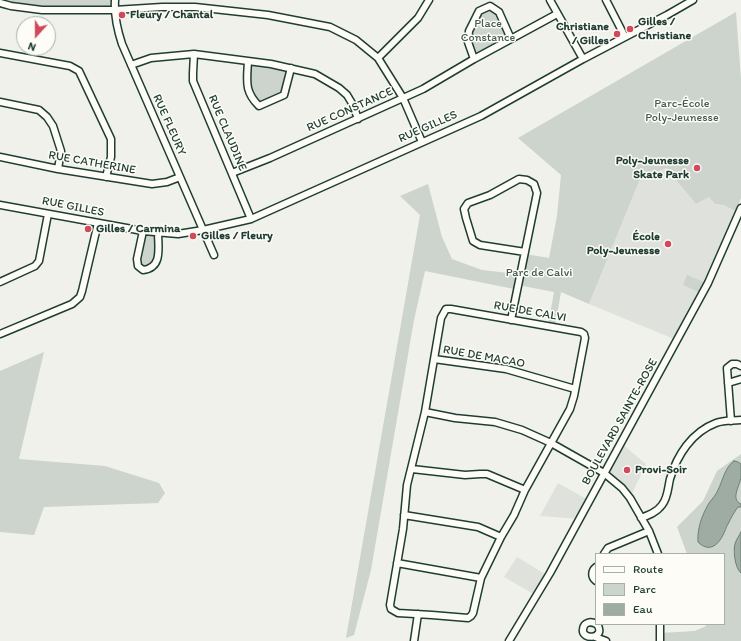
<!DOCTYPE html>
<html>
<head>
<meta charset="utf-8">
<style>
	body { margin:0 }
	#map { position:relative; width:741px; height:641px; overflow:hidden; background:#f0f1eb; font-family:Itim,sans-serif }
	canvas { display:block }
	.legend { position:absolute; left:595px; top:553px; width:130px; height:72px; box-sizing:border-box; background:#fdfcf7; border:1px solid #a4b0a9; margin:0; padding:5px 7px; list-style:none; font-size:12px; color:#1f3d34 }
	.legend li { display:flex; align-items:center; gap:8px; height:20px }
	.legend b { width:20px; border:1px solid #a4b0a9 }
	.north { position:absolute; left:16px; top:16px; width:40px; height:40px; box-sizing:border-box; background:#fdfcf7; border:1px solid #a4b0a9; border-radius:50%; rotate:201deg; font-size:11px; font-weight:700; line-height:16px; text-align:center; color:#1f3d34 }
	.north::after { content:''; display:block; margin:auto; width:14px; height:18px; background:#d1495b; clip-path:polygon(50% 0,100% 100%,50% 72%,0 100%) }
</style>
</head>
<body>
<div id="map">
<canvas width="741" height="641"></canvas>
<ul class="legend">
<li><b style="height:5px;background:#fdfcf7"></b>Route</li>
<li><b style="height:11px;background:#cdd3cd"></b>Parc</li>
<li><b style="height:11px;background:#9faca4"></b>Eau</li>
</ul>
<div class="north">N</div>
</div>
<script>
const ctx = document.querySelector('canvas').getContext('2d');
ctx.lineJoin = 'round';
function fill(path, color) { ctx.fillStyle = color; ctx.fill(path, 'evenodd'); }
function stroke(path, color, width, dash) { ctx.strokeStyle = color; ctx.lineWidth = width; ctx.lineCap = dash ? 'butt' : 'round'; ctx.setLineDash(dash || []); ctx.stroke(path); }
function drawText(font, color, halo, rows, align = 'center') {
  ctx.font = font + ' Itim,sans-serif'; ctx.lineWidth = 3; ctx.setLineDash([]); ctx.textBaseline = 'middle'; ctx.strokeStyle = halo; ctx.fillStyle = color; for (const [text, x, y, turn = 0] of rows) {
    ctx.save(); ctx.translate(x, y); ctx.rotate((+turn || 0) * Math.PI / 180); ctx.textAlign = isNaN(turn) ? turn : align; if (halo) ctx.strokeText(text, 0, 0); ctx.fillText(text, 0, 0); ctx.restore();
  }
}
fill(new Path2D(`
	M666,168l30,36 13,-7 6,7 8,1 13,6 -26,61 -36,67 -85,-35 51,-125z
	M621,443l25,21 -16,34 -26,-24z
	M558,483l32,18 -10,18 -40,-3z
	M517,557l30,18 -12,20 -31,-18z`), '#dfe2dc');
fill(new Path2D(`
	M0,0h115l-1,10h-72l-42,-7z
	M490,6l9,6 12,27 -37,20 -5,-28 10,-20z
	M736,12l5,67v119l-5,13 -13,-6 -8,-1 -6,-7 -13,7 -30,-36 -26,11 -51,125 -28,-12 -6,35 -7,-1 6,-34 -36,-7 7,-31 24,4 8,-42 4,-41 -43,-37z
	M248,61l43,7 -7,27 -25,11 -13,-21z
	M428,184l14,53 10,22 30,11 35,4 -3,15 -89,-18 -11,49 -43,250 -17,65 -8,3 74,-423 -20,-19z
	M143,231l15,1v23l-10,14 -10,-3z
	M687,275l17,7 -5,10 -16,-7z
	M44,352l-25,107 86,7 54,17 6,10 -7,10 -114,4 -10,28 -34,-3v-161z
	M741,454v187h-82l1,-8 35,-2 11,-5v-2h18v-70h-37l-10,-27 26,-26 14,-30z`), '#cdd3cd');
const water = new Path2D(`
	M734,461l4,1 3,2c0,4 0,9 0,13 -1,9 -11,22 0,27v3h-3c-4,5 -7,11 -10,17 -2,3 -3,8 -5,11 -6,12 -15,17 -25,7 -1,-13 4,-27 11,-39 3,-4 7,-8 9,-13 5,-10 7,-23 16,-29z
	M741,532v41c-6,-5 -8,-22 -6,-29 1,-4 4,-8 6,-12z`);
fill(water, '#9faca4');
stroke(water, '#6c8077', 1);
const minor = new Path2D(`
	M115,0c-1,16 2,29 7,44l92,211
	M550,0l33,59
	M606,0l19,37
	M0,3l11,3 31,4h72l48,-3h33l73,8 62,12 26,13 22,18 25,40 19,44
	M0,53l70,13 9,5 32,68v18l-5,20
	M194,54l-1,19v8l58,138
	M378,58l40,-40 11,-18
	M474,59l-6,-17 1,-11 10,-20 11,-5 9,6 12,27
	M248,61c-1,20 -4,30 11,45l25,-11 7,-27
	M131,65l20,-7 43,-4 77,10 44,10 24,14 8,7 6,10 5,14
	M0,102l39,8 8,7 6,9 8,25 -3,18
	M0,157l58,12 94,15 15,-2 13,-5
	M232,173l38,-15 153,-69 51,-30 83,-45
	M0,205l143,26 35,3 25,-4 48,-11 230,-103 102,-57 84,-44 26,-15
	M143,231l-6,28 1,7 5,4c20,-2 15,-23 15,-38
	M0,282l35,-16 4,-5 9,-47
	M446,309h5l130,23 3,2 1,4 -11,58 -4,13 -45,81 -11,25 -13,22 -20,41 -8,35 -2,3 -3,2 -36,-3 -34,-2 -7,-4 -1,-4 13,-76 4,-44 18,-73 16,-94z
	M511,320l26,-127 -3,-9 -7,-4 -8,-1 -29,16 -22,8 -4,6 2,9 7,23 7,4 45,7
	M0,334l72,-30 8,-7 2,-6 16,-68
	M434,359l72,10 69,20
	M728,383l13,-4
	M425,412l30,6 40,4 27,8 29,13 53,30 18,15 8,10 19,33 9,23
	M731,421l-4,-53 5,-4h5l4,2
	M412,469l53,6 15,-1h7l38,16
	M404,515l74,12 23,10
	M641,518c8,-3 16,-6 21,-13 6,-7 6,-18 8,-26 7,-24 22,-47 46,-56 8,-3 17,-2 25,-3
	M604,554l4,-6 41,-17
	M397,563l84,15
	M596,567c-5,4 -5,10 0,14
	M596,624c-5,-3 -12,-2 -13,5 -2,12 24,10 14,-5
	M595,637l11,4
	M414,641l4,-27
	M509,641l41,-68 158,-290 33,-75
	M660,641v-17`);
stroke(minor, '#1f3d34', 9);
stroke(minor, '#fdfcf7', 6);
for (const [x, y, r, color] of [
	[122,15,4,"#d1495b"],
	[630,29,4,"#d1495b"],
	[617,34,4,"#d1495b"],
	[697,168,4,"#d1495b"],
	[88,229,4,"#d1495b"],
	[193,236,4,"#d1495b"],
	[668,244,4,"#d1495b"],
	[627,470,4,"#d1495b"]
]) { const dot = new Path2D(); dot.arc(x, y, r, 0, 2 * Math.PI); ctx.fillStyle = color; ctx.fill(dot); stroke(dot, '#fdfcf7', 1.5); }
drawText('bold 12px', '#1f3d34', '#fdfcf7', [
	["Fleury / Chantal",130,15],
	["Gilles /",638,22],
	["Christiane",638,36],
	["Christiane",609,27,"right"],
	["/ Gilles",609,41,"right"],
	["Poly-Jeunesse",689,161,"right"],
	["Skate Park",689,175,"right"],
	["Gilles / Carmina",96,229],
	["Gilles / Fleury",201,236],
	["École",660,237,"right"],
	["Poly-Jeunesse",660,251,"right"],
	["Provi-Soir",635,470]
], 'left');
drawText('12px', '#425b53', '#fdfcf7', [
	["Place",488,24],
	["Constance",488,38],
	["Parc-École",682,104],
	["Poly-Jeunesse",682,118],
	["Parc de Calvi",539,273]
]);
drawText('12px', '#1f3d34', '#fdfcf7', [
	["RUE CONSTANCE",350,110,-24],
	["RUE FLEURY",169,125,66],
	["RUE GILLES",428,127,-24],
	["RUE CLAUDINE",227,133,67],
	["RUE CATHERINE",92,163,10],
	["RUE GILLES",73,207,11],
	["RUE DE CALVI",530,312,10],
	["RUE DE MACAO",484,357,10],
	["BOULEVARD SAINTE-ROSE",620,422,-61]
]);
</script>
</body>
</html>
